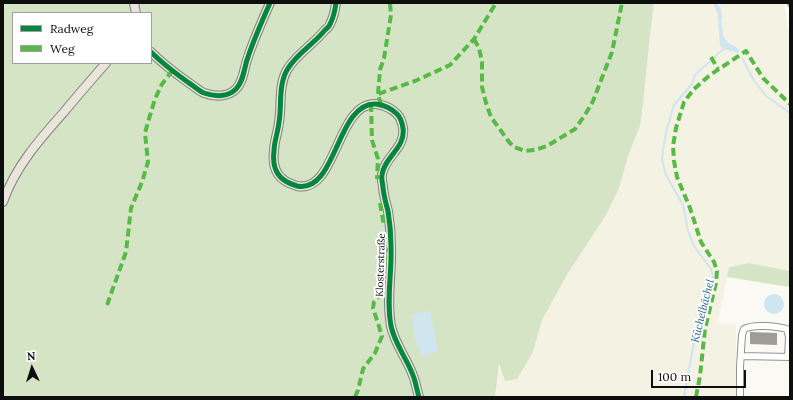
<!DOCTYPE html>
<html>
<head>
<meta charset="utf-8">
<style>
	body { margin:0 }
	#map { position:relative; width:793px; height:400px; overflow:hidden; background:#faf9f4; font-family:Lora,serif }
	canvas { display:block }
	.frame { position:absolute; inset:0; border:4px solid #0e0e0e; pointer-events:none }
	.legend { position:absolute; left:12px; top:12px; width:140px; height:52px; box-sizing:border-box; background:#fff; border:1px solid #9f9f9f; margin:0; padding:5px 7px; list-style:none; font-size:12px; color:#0e0e0e }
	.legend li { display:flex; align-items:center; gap:8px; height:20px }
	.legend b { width:20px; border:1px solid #9f9f9f }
	.north { position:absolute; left:12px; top:348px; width:40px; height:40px; -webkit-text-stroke:3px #fff; paint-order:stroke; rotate:356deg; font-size:11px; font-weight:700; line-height:16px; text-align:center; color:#0e0e0e }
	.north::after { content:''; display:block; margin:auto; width:14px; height:18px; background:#0e0e0e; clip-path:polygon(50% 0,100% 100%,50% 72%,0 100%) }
	.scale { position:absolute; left:651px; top:370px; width:95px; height:18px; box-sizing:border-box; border:2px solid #0e0e0e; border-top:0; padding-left:5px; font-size:12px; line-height:14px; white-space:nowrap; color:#0e0e0e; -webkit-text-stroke:3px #fff; paint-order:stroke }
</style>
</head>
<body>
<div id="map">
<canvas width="793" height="400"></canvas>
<div class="frame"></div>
<ul class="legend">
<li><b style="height:5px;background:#00873e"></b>Radweg</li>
<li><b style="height:5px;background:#58b947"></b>Weg</li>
</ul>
<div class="north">N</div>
<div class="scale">100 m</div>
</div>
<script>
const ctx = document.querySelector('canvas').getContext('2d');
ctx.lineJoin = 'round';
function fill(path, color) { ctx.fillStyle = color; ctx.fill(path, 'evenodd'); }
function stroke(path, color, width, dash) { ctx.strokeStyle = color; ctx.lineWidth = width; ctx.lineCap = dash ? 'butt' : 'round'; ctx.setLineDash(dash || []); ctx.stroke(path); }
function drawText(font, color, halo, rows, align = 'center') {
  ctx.font = font + ' Lora,serif'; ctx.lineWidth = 4; ctx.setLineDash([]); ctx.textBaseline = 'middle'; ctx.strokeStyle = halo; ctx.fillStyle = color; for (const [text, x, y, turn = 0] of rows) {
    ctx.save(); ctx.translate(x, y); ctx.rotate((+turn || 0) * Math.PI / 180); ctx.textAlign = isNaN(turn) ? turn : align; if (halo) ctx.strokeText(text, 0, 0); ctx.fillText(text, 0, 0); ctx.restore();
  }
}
fill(new Path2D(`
	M654,3h130l6,39v229l-41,-8 -20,4 -11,56 18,1v43h7l-1,30h-247l4,-35 34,-10 9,-32 26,-47 60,-117 12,-30 3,-21 7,-70z`), '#f4f2e2');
fill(new Path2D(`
	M3,3h651l-4,32 -7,70 -3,21 -12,30 -9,32 -13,27 -38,58 -26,47 -9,32 -16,27 -12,2 -6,-18 -4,34h-492zM13,13h138v50h-138z
	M749,263l41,8v16l-63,-10 2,-10z`), '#d6e4c6');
fill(new Path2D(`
	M713,3h4l1,3 3,2 1,10 -1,1 2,16 5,8 7,3 5,5 -2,2 -7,-2 -4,-1 -7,-4 -2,-31z
	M764 304a10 10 0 1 1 20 0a10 10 0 1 1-20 0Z
	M430,311l8,40 -16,5c-8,-17 -9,-24 -10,-42z`), '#cfe5f0');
stroke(new Path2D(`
	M714,58l3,-4 9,-6
	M742,58l11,21 13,17 24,17
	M684,397l13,-71 15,-42 1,-6 -2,-9 -17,-23 -6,-15 -5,-26 -17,-30 -4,-15 1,-10 4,-22 7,-23 18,-21 3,-9 6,-6 11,-9`), '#cfe5f0', 2);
fill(new Path2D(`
	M750,332l27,1v12l-27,-1z`), '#9e9c99');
const minor = new Path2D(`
	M741,356l49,1
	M740,397v-30l2,-32 2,-6c9,-5 32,-3 43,0l2,8 -1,20`);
const major = new Path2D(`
	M134,3l2,10
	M336,3c-1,7 -2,13 -5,19 -1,3 -3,6 -6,8 -12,15 -29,24 -38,40 -9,16 -5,36 -8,52 -1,10 -5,20 -5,29 -1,8 0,17 4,23 4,6 12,10 19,12 40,8 39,-84 79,-82 8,1 15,4 21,10 4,4 5,8 6,14 3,20 -19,29 -21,47 -1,4 1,9 1,13 1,8 3,16 5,23 2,12 3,24 3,36 1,27 -5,53 0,79 4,19 17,34 23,52 2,6 3,13 5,19
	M151,52c12,12 24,21 38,31 5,3 10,8 15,10 11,4 24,4 32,-4 8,-8 8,-22 12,-32 6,-18 14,-36 22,-54
	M3,202c12,-35 37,-63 61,-90 14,-17 28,-33 42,-49`);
stroke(minor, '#949492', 8);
stroke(major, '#82817f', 10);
stroke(minor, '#fefefd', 6);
stroke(major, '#eae5db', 8);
stroke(new Path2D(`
	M789,3l1,3
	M474,39l5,9 3,14v25l4,16 5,14 18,25 5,5 11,4 10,-1 12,-4 28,-17 10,-14 8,-14 19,-49 10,-49
	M711,57l7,12
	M378,94l2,-24 4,-12 7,-43 -1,-12
	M371,104l1,36 6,19 -1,20
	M381,105l-3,-11 37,-13 35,-16 24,-26 22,-36
	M380,203l4,23
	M107,305l19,-53 5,-44 11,-26 6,-20 -3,-29 3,-11 7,-23 7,-15 10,-13
	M355,397l3,-7 5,-21 12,-16 7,-17 -9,-28 1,-6 8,-10 4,-44
	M696,397l4,-21 5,-47 11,-46 1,-12 -3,-9 -13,-20 -11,-34 -13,-31 -3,-16 -1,-15 3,-18 8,-26 10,-13 16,-14 36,-24 17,27 27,26`), '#58b947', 4, [8, 4]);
stroke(new Path2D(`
	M336,3c-1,7 -2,13 -5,19 -1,3 -3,6 -6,8 -12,15 -29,24 -38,40 -9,16 -5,36 -8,52 -1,10 -5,20 -5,29 -1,8 0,17 4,23 4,6 12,10 19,12 40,8 39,-84 79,-82 8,1 15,4 21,10 4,4 5,8 6,14 3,20 -19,29 -21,47 -1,4 1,9 1,13 1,8 3,16 5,23 2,12 3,24 3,36 1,27 -5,53 0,79 4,19 17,34 23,52 2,6 3,13 5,19
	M151,52c12,12 24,21 38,31 5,3 10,8 15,10 11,4 24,4 32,-4 8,-8 8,-22 12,-32 6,-18 14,-36 22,-54`), '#00873e', 5);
drawText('10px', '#0e0e0e', '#fff', [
	["Klosterstraße",381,265,-88]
]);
drawText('italic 11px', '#276690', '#fff', [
	["Küchelbächel",703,311,-76]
]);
</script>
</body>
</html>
